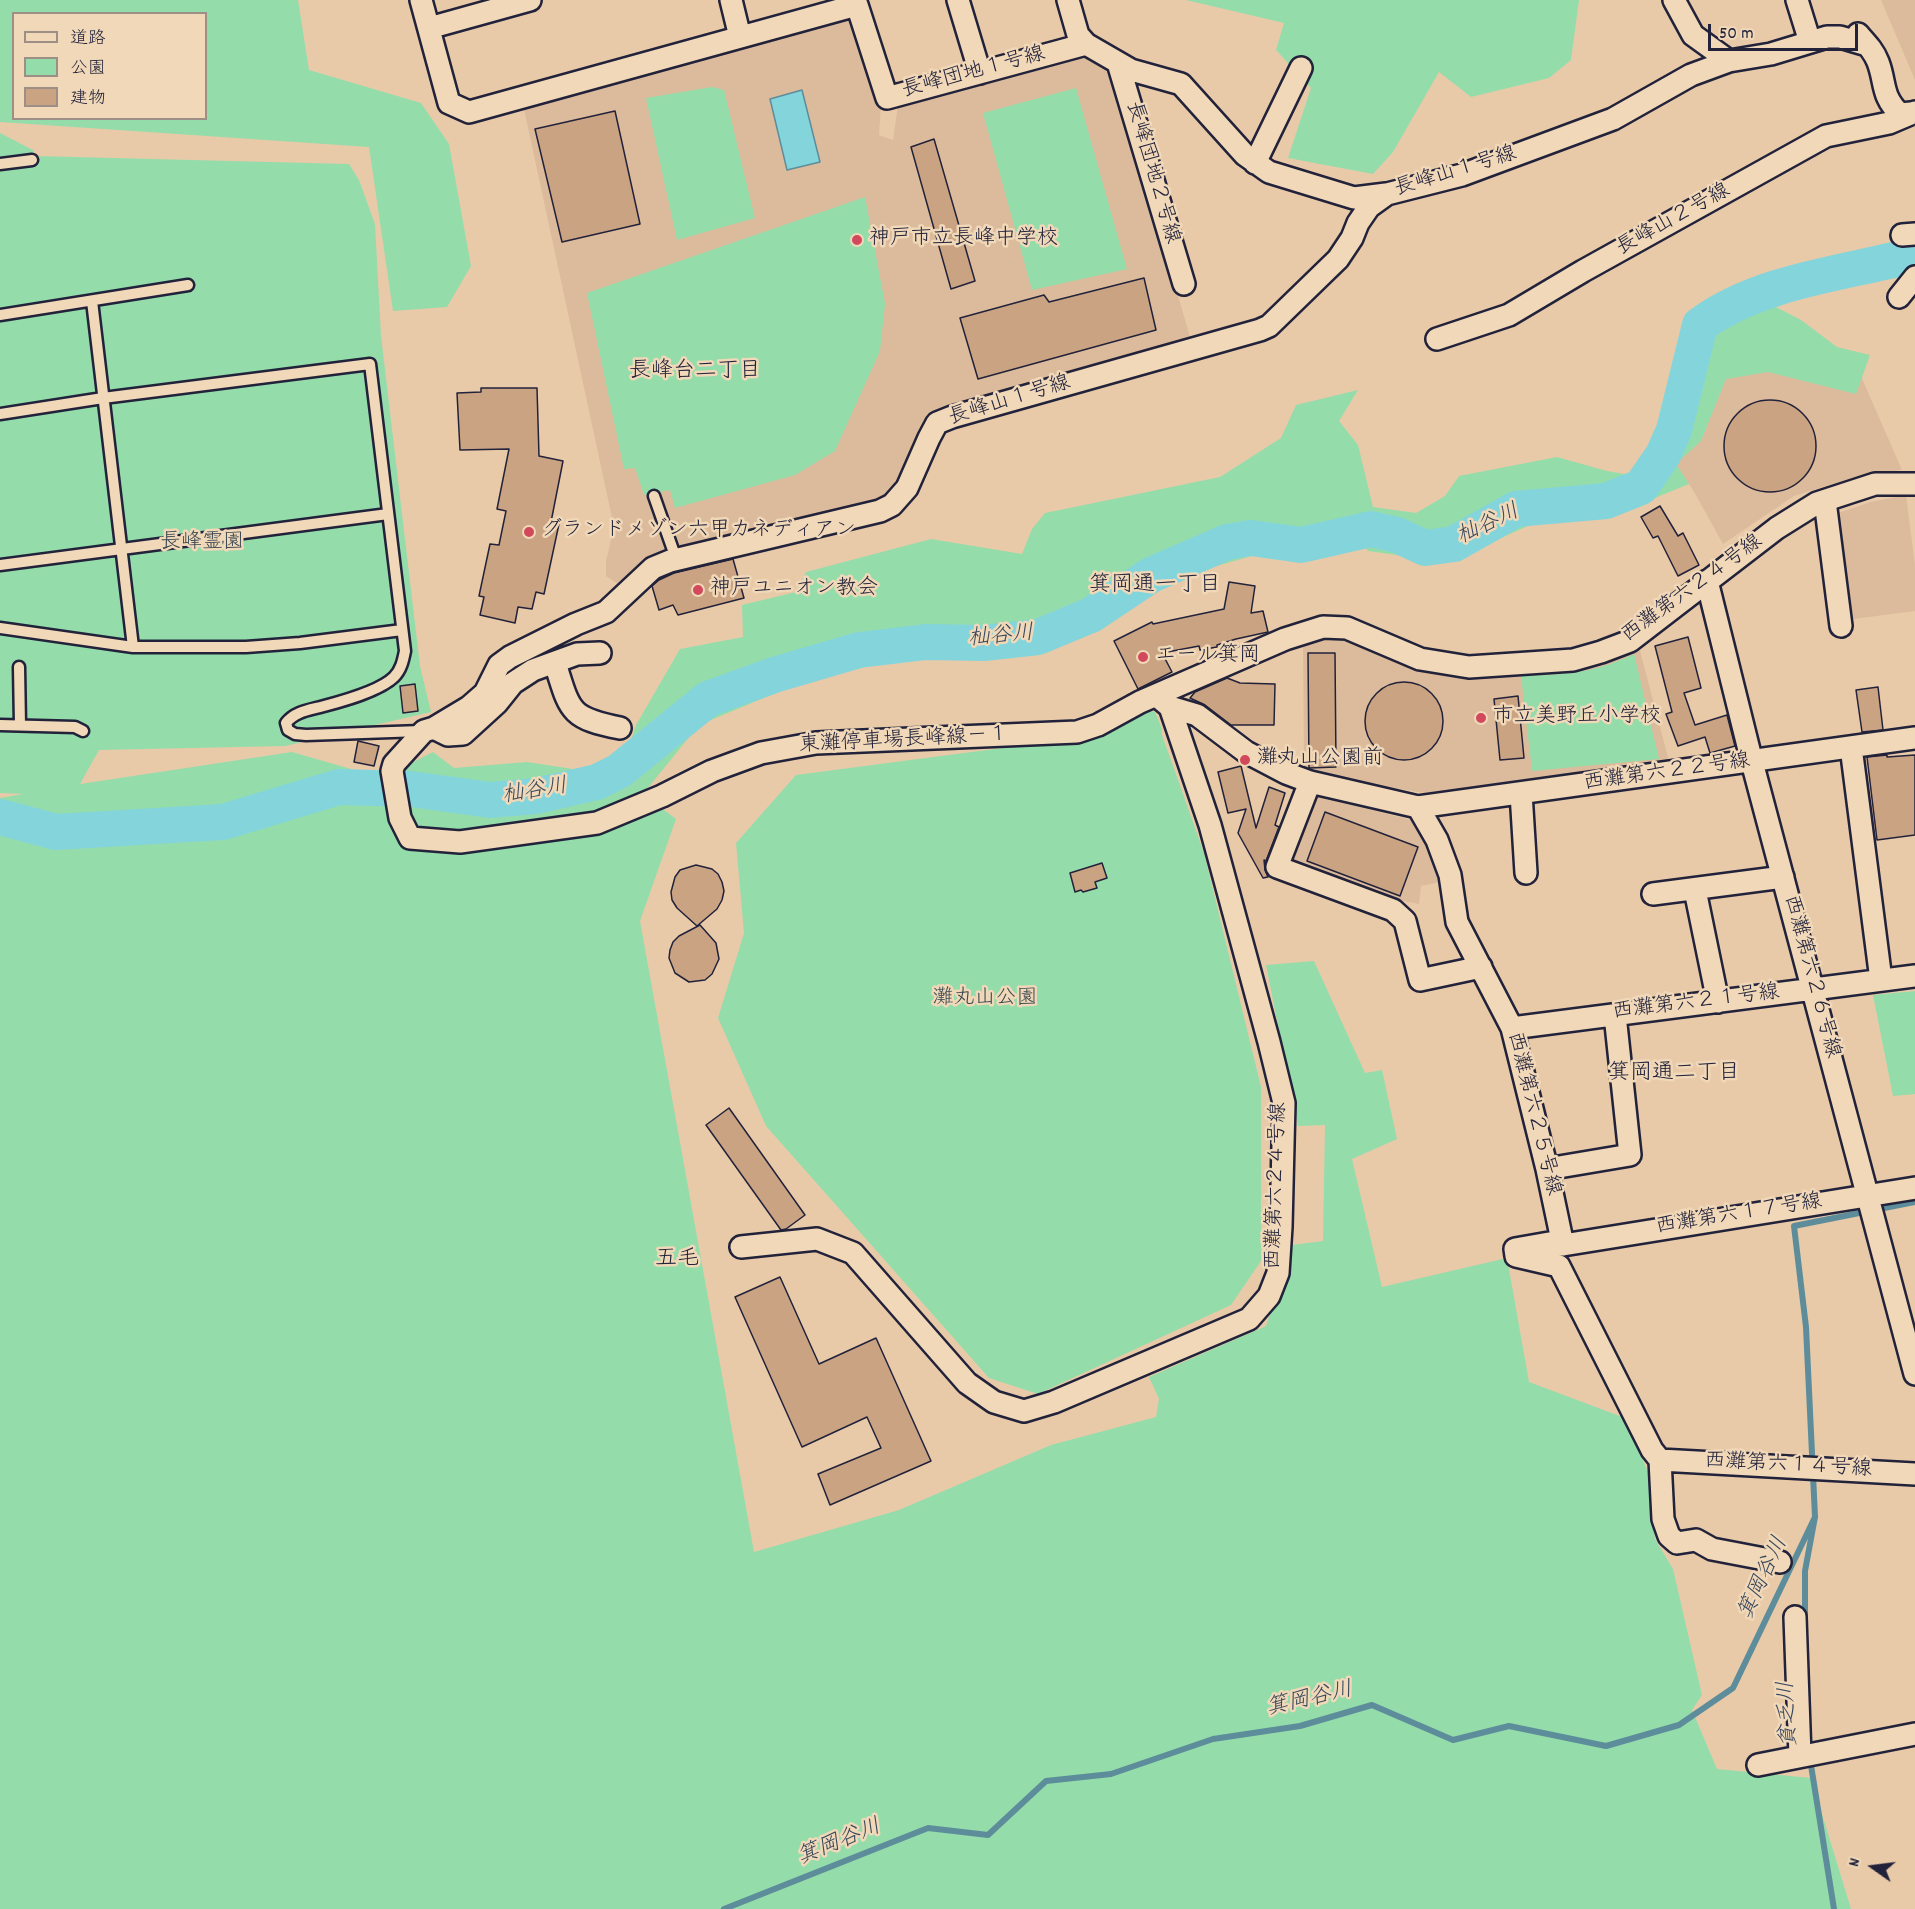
<!DOCTYPE html>
<html>
<head>
<meta charset="utf-8">
<style>
	body { margin:0 }
	#map { position:relative; width:1915px; height:1909px; overflow:hidden; background:#e8caa9; font-family:Dekko,"Klee One",sans-serif }
	canvas { display:block }
	.legend { position:absolute; left:12px; top:12px; width:195px; height:108px; box-sizing:border-box; background:#f0d8b8; border:2px solid #9e8f86; margin:0; padding:8px 10px; list-style:none; font-size:18px; color:#22223b }
	.legend li { display:flex; align-items:center; gap:12px; height:30px }
	.legend b { width:30px; border:2px solid #9e8f86 }
	.north { position:absolute; left:1843px; top:1837px; width:60px; height:60px; -webkit-text-stroke:4px #f0d8b8; paint-order:stroke; rotate:284deg; font-size:16px; font-weight:700; line-height:24px; text-align:center; color:#22223b }
	.north::after { content:''; display:block; margin:auto; width:21px; height:27px; background:#22223b; clip-path:polygon(50% 0,100% 100%,50% 72%,0 100%) }
	.scale { position:absolute; left:1708px; top:24px; width:150px; height:27px; box-sizing:border-box; border:3px solid #22223b; border-top:0; padding-left:8px; font-size:18px; line-height:21px; white-space:nowrap; color:#22223b; -webkit-text-stroke:4px #f0d8b8; paint-order:stroke }
</style>
</head>
<body>
<div id="map">
<canvas width="1915" height="1909"></canvas>
<ul class="legend">
<li><b style="height:8px;background:#f0d8b8"></b>道路</li>
<li><b style="height:16px;background:#95dcab"></b>公園</li>
<li><b style="height:16px;background:#caa382"></b>建物</li>
</ul>
<div class="north">N</div>
<div class="scale">50 m</div>
</div>
<script>
const ctx = document.querySelector('canvas').getContext('2d');
ctx.lineJoin = 'round';
function fill(path, color) { ctx.fillStyle = color; ctx.fill(path, 'evenodd'); }
function stroke(path, color, width, dash) { ctx.strokeStyle = color; ctx.lineWidth = width; ctx.lineCap = dash ? 'butt' : 'round'; ctx.setLineDash(dash || []); ctx.stroke(path); }
function drawText(font, color, halo, rows, align = 'center') {
  ctx.font = font + ' Dekko,"Klee One",sans-serif'; ctx.lineWidth = 5; ctx.setLineDash([]); ctx.textBaseline = 'middle'; ctx.strokeStyle = halo; ctx.fillStyle = color; for (const [text, x, y, turn = 0] of rows) {
    ctx.save(); ctx.translate(x, y); ctx.rotate((+turn || 0) * Math.PI / 180); ctx.textAlign = isNaN(turn) ? turn : align; if (halo) ctx.strokeText(text, 0, 0); ctx.fillText(text, 0, 0); ctx.restore();
  }
}
fill(new Path2D(`
	M1881,0h34v80z
	M841,16l19,11 21,78 -2,30 14,5 5,-35 187,-54 25,13 81,276 -259,76 -28,64 -22,22 -229,53 -36,28 -11,-7v-15l8,-34 -90,-418z
	M1780,356l80,18 42,96 -41,5 -67,21 -71,48 -30,-54 -18,-26 26,-23 25,-62z
	M1906,495l9,70v46l-69,9 -14,-105 39,-13z
	M1329,635l16,2 85,35 40,4 107,-5 28,-6 34,-18 30,114 -239,33 -106,-18 -20,-5 -1,-129z
	M1311,795l104,26 19,27 10,33 -23,5 -2,18 -22,-4 -111,-39z`), '#dbbb9b');
fill(new Path2D(`
	M0,0h298l11,70 112,33 28,41 22,122 -24,41 -54,4 -24,-164 -369,-25zM14,14h192v104h-192z
	M1186,0h393l-8,60 -22,18 -78,19 -32,-25 -46,80 -20,22 -85,-16 23,-70 -35,-38 8,-27z
	M712,87l12,3 31,128 -78,22 -31,-142z
	M1076,88l51,181 -95,21 -49,-177z
	M0,133l33,17 2,6 314,8 10,16 16,44 6,112 39,330 11,46 -146,34 -186,4 -19,34 212,-32 90,26 51,-26 21,16 73,-6 92,14 17,-51 44,-76 63,-12 -1,-32 54,-13 10,-20 125,-33 91,15 10,-25 13,-16 175,-36 61,-39 15,-33 62,-15 -19,31 19,24 15,62 43,6 29,-17 14,-20 98,-19 50,14 29,5 27,-2 19,-37 -10,-41 12,-53 29,-26 59,-12 29,15 36,27 33,8 -14,39 -88,-22 -42,7 -25,62 -25,23 13,20 -83,34 -67,3 -92,41 -79,-11 -17,-27 -31,5 -2,8 -140,40 -88,52 -37,14 -177,12 -91,34 -86,36 -56,69 33,25 -36,102 114,631 145,-42 152,-65 105,-28 3,-18 -10,-22 117,-51 26,-81 31,-4 2,-116 -27,1 -32,-161 48,-4 51,112 17,-3 15,69 -45,20 30,128 125,-29 22,124 96,36 23,54 7,67 18,30 29,126 -10,15 25,59 94,9 40,131h-1851v-1111l23,-4 -23,-1z
	M865,197l20,107 -5,47 -45,100 -40,24 -120,33 -5,-18 -26,5 -9,-27 -11,1 -37,-176z
	M1634,654l25,105 -127,12 -11,-95c44,-2 72,-2 113,-22z
	M1146,710l9,2 7,17v6l42,118 57,234v174l-30,44 -193,89 -49,-16 -223,-252 -48,-108 26,-85 -8,-90 60,-68 267,-35z
	M1915,991v103l-22,2 -20,-101z`), '#95dcab');
const water = new Path2D(`
	M802,90l18,72 -33,8 -17,-71z`);
fill(water, '#84d5db');
stroke(water, '#5d8d9b', 1.5);
stroke(new Path2D(`
	M1805,1623v-52l10,-54 -9,-190 -12,-101 121,-24
	M1810,1759l24,150
	M724,1909l204,-81 60,7 58,-54 65,-7 102,-35 87,-13 72,-21 81,35 56,-14 97,20 73,-21 54,-37 82,-171`), '#5d8d9b', 6);
stroke(new Path2D(`
	M0,817l56,15 167,-10 116,-35 72,2 79,11 46,-4 61,-14 22,-11 89,-72 66,-24 85,-25 67,-8 58,1 54,-6 53,-22 60,-40 76,-33 24,-4 50,7 70,-16 26,6 28,13 29,-4 62,-35 90,-8 35,-14 22,-32 11,-25 26,-105c59,-44 145,-52 215,-70`), '#84d5db', 36);
const building = new Path2D(`
	M615,111l25,113 -78,18 -27,-113z
	M934,139l41,142 -24,8 -40,-142z
	M1144,278l12,52 -178,49 -18,-61 84,-23 5,7z
	M481,388h56l2,68 24,5 -12,61 8,2 -15,70 -8,-2 -4,17 -14,-2 -3,16 -35,-8 4,-18 -5,-1 11,-52 9,1 7,-34 -9,-2 12,-60 -49,1 -3,-57 24,-1z
	M1724 446a46 46 0 1 1 92 0a46 46 0 1 1-92 0Z
	M1660,506l18,30 5,-3 16,32 -21,11 -20,-40 -5,2 -12,-21z
	M733,559l11,39 -66,17 -5,-10 -14,5 -7,-24 7,-6 15,-7z
	M1229,582l26,4 -4,27 12,-2 5,21 -32,7 -19,6v2l-17,3 -1,-4 -37,7 10,19 -34,17 -24,-48 38,-19 1,2 71,-15z
	M1688,637l13,51 -17,5 11,32 32,-10 8,31 -25,7 -5,-16 -27,9 -12,-32 6,-2 -17,-66z
	M1308,653h27l1,114 -27,1z
	M1227,678l13,5 35,1 -1,41h-43l-26,-20 -15,-7 5,-6z
	M1365 721a39 39 0 1 1 78 0a39 39 0 1 1-78 0Z
	M415,684l3,27 -15,2 -3,-27z
	M1878,687l5,43 -21,2 -6,-42z
	M1518,696l6,62 -24,2 -6,-61z
	M358,741l21,5 -5,20 -20,-4z
	M1887,755v2l28,-2v80l-38,5 -10,-83z
	M1241,766l15,62 13,-41 16,6 -10,32 4,2 -13,34 -2,-1 1,10 3,7 -5,1 -25,-45 8,-24 -18,4 -10,-41z
	M1325,812l93,35 -18,49 -93,-35z
	M1102,863l5,15 -12,4 2,6 -14,4 -2,-2 -6,2 -5,-19z
	M696,865l16,4 6,5 4,8 2,9 -2,9 -5,9 -20,17 -20,-18 -5,-8 -1,-8 4,-15 5,-7z
	M700,925l16,18 3,16 -7,15 -7,6 -16,2 -14,-9 -6,-15 1,-8 3,-8 6,-6z
	M729,1108l76,107 -19,14 -5,1 -75,-105z
	M780,1277l39,87 57,-26 55,123 -101,44 -12,-31 63,-26 -14,-31 -65,30 -67,-150z`);
fill(building, '#caa382');
stroke(building, '#22223b', 1.5);
const service = new Path2D(`
	M0,164l32,-4
	M92,301l41,346
	M0,315l188,-30
	M0,414l103,-16 267,-34 35,287c-2,10 -4,19 -11,26 -14,14 -51,24 -70,29 -14,4 -29,5 -38,17l2,7 7,4 11,1 115,-4
	M654,496l19,54 5,9
	M0,565l388,-51
	M0,628l133,19h113l54,-4 102,-13
	M19,667l1,58
	M0,725l75,2 8,4`);
const minor = new Path2D(`
	M421,0l28,103 20,9 388,-107 30,93 199,-54 45,26 50,14 64,71 24,17 85,26 32,-4
	M731,0l9,37
	M958,0l22,73
	M1068,0l10,35 8,9
	M1674,0l19,35 36,26
	M1797,0l13,42
	M429,28l101,-28
	M1858,34c8,9 16,17 20,28 8,21 3,34 22,52l11,-1
	M1867,45l-27,-8h-13l-56,17 -42,7 -38,14 -78,44 -151,56 -75,19 -18,13 -11,16 -6,15 -14,21 -69,67 -9,4 -308,87 -15,6 -8,15 -22,50 -15,17 -12,6 -210,50 -17,7 -47,44 -30,12 -66,33 -11,8 -14,28 -16,14 -35,21 -10,3 -30,33 -2,7 8,47 10,20 50,4 137,-19 65,-27 50,-25 49,-18 55,-10 261,-11 21,-7 42,-23 145,-63 38,-12 24,1 73,31 49,8 104,-7 28,-8 29,-11 147,-113 40,-25 58,-19h40
	M1118,63l66,221
	M1255,163l46,-95
	M1902,235l13,-1
	M1899,297l16,-20
	M1437,339l72,-24 74,-44 243,-135 63,-13 26,-11
	M1825,501l16,125
	M1707,581l45,181 163,612
	M555,663c15,47 13,55 65,65
	M1170,707l27,8 49,37 40,21 24,9 108,25 497,-69
	M434,728l14,7 15,-1 34,-31 16,-20 20,-13 44,-16 23,-1
	M1851,747l30,233
	M1310,782l-33,85 116,43 12,11 15,59 61,-13
	M1521,793l5,80
	M1418,807l19,33 13,35 7,47 55,106 35,141 16,76
	M1695,890l23,112
	M1653,894l130,-17
	M1512,1028l403,-52
	M1547,1169l83,-14 -15,-140
	M741,1247l76,-8 36,14 114,130 27,19 30,9 30,-9 195,-83 20,-23 9,-23 3,-46 3,-124 -15,-61 -59,-217 -40,-118 -13,-11
	M1660,1460l-8,-10 -93,-184 -43,-10 -1,-7 34,-6 14,2 352,-57
	M1660,1460l255,14
	M1660,1460l3,59 6,17 8,7 19,-3 16,9 68,13
	M1795,1617l5,139
	M1758,1765l157,-31`);
stroke(service, '#22223b', 15);
stroke(minor, '#22223b', 26);
stroke(service, '#f0d8b8', 10);
stroke(minor, '#f0d8b8', 21);
for (const [x, y, r, color] of [
	[857,240,6,"#d1495b"],
	[529,532,6,"#d1495b"],
	[698,590,6,"#d1495b"],
	[1143,657,6,"#d1495b"],
	[1481,718,6,"#d1495b"],
	[1245,760,6,"#d1495b"]
]) { const dot = new Path2D(); dot.arc(x, y, r, 0, 2 * Math.PI); ctx.fillStyle = color; ctx.fill(dot); stroke(dot, '#f0d8b8', 2); }
drawText('21px', '#22223b', '#f0d8b8', [
	["長峰団地１号線",974,74,-15],
	["長峰団地２号線",1151,173,74],
	["長峰山１号線",1456,173,-17],
	["長峰山２号線",1674,221,-29],
	["長峰山１号線",1010,402,-17],
	["西灘第六２４号線",1693,590,-36],
	["東灘停車場長峰線－１",904,742,-3],
	["西灘第六２２号線",1667,774,-8],
	["西灘第六２６号線",1810,977,75],
	["西灘第六２１号線",1696,1004,-7],
	["西灘第六２５号線",1532,1114,76],
	["西灘第六２４号線",1278,1186,-88],
	["西灘第六１７号線",1739,1216,-9],
	["西灘第六１４号線",1788,1467,3]
]);
drawText('21px', '#22223b', '#f0d8b8', [
	["神戸市立長峰中学校",869,240],
	["グランドメゾン六甲カネディアン",541,532],
	["神戸ユニオン教会",710,590],
	["エール箕岡",1155,657],
	["市立美野丘小学校",1493,718],
	["灘丸山公園前",1257,760]
], 'left');
drawText('21px', '#394751', '#f0d8b8', [
	["長峰霊園",202,544],
	["灘丸山公園",985,1000]
]);
drawText('22px', '#22223b', '#f0d8b8', [
	["長峰台二丁目",695,373],
	["箕岡通一丁目",1155,587],
	["箕岡通二丁目",1674,1075],
	["五毛",677,1261]
]);
drawText('italic 22px', '#36465b', '#f0d8b8', [
	["杣谷川",1489,526,-25],
	["杣谷川",1001,638,-5],
	["杣谷川",535,793,-9],
	["箕岡谷川",1765,1579,-65],
	["箕岡谷川",1310,1701,-13],
	["貧乏川",1790,1714,-93],
	["箕岡谷川",840,1844,-22]
]);
</script>
</body>
</html>
